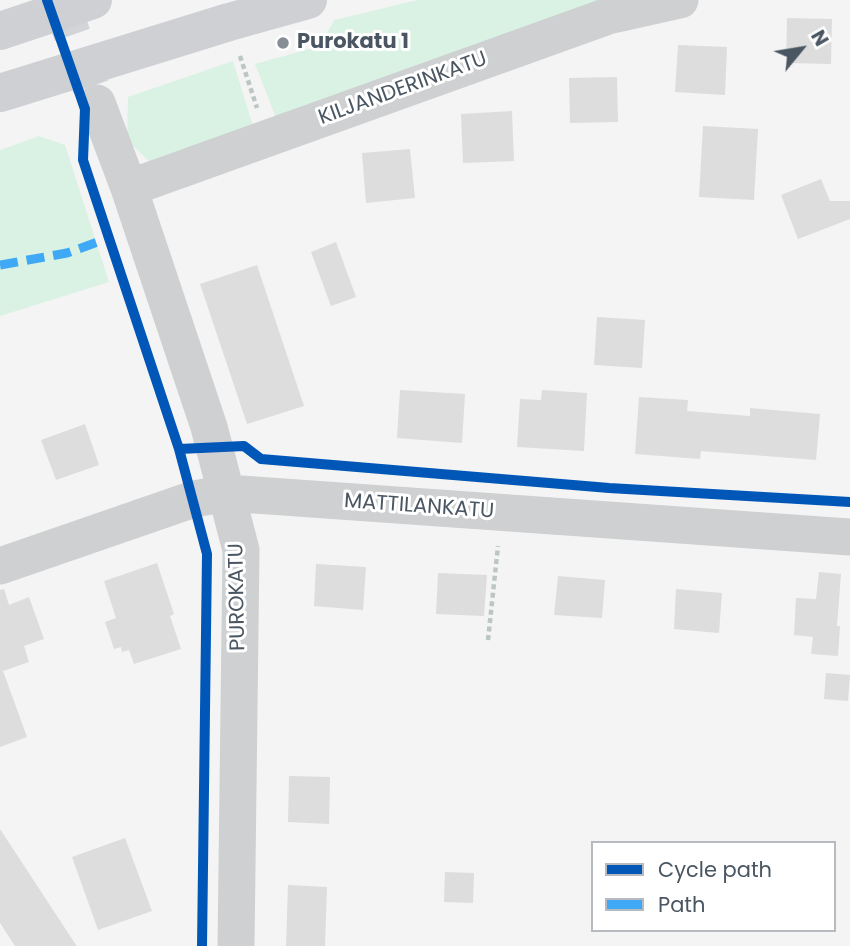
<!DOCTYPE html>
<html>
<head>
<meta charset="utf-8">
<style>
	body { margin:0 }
	#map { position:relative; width:850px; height:946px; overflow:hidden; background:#f4f4f4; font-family:Poppins,sans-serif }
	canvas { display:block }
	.legend { position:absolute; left:591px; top:841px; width:245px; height:91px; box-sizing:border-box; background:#fff; border:2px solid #b7bbc0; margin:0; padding:9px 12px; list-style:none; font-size:21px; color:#4a5661 }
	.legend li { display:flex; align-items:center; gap:14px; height:35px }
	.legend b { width:35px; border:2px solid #b7bbc0 }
	.north { position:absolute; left:766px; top:14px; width:70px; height:70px; -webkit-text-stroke:5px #fff; paint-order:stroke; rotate:60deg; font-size:19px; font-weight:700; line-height:28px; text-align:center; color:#4a5661 }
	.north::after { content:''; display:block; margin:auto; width:24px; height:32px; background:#4a5661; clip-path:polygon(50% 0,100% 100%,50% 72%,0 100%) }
</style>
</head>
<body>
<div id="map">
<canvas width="850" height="946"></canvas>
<ul class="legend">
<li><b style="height:9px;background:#0057b8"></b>Cycle path</li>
<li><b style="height:9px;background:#3fa9f5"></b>Path</li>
</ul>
<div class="north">N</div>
</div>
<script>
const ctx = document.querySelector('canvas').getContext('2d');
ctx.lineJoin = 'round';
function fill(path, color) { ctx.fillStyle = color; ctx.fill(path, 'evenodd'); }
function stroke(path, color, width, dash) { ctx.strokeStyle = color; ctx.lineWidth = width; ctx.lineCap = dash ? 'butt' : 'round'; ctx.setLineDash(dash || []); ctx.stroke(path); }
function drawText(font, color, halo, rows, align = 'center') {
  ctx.font = font + ' Poppins,sans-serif'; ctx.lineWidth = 6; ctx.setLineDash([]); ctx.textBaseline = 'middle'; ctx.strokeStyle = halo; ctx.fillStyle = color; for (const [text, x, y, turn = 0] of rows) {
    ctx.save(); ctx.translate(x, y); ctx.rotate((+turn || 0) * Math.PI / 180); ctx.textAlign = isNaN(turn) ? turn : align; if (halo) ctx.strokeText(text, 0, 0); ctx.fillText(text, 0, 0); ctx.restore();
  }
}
fill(new Path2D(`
	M418,0h196l-338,118 -21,-54 65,-18 14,-26z
	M233,61l20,65 -97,42 -29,-28 1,-43z
	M39,136l26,9 44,137 -109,34v-166z`), '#d9f2e3');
fill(new Path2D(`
	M787,18l45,1 -1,45 -45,-1z
	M678,45l49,2 -2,48 -50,-3z
	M617,77l1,45 -48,1 -1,-45z
	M512,111l2,50 -51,2 -2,-49z
	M703,126l55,3 -4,71 -55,-3z
	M410,149l5,49 -49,5 -4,-50z
	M821,179l9,22h20v18l-52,20 -17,-44z
	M336,242l20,55 -25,9 -20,-54z
	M257,265l47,141 -57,18 -47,-140z
	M597,317l48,3 -3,48 -48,-3z
	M400,390l65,4 -3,49 -65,-5z
	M542,390l45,3 -3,58 -67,-4 3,-48 21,1z
	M639,397l49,3 -1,11 63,5v-8l70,6 -4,46 -115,-9 -1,8 -65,-5z
	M85,424l14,41 -43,15 -15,-40z
	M157,563l17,51 -4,2 11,33 -47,15 -5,-14 -7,2 -1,-5 -7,2 -9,-27 11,-4 -12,-37z
	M316,564l50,3 -3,43 -49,-4z
	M819,572l22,2 -4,52h3l-2,30 -27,-2 2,-17 -19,-2 2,-37 20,1z
	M438,573l49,2 -3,41 -48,-2z
	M558,576l47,4 -3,38 -48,-3z
	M4,589l5,16 20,-8 15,42 -20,7 5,16 -26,9 24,66 -27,10v-157z
	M676,589l46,4 -3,40 -45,-4z
	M826,673l24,2 -2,26 -24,-2z
	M289,776l41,1 -1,47 -41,-2z
	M0,829l76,116 1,1h-62l-15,-23z
	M125,838l27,73 -54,19 -26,-73z
	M445,872l29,1 -1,30 -29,-1z
	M288,885l39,2 -2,59h-39z`), '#ddddde');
stroke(new Path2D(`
	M60,0l34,96`), '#d2d4d7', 37, [37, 18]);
stroke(new Path2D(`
	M240,56l17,52
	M488,640l10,-94`), '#bcc7c4', 4.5, [5, 3.5]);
stroke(new Path2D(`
	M97,103l32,85 80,239 32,123 -5,396
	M129,188l479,-172 72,-16
	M0,566l194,-67 33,-6 623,44`), '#ced0d2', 37);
stroke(new Path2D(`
	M0,31l93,-31
	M0,93l229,-71 79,-22`), '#ced0d4', 38);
stroke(new Path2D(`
	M0,265l67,-12 42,-15`), '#3fa9f5', 9, [18, 9]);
stroke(new Path2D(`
	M47,0l38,109 -2,51 96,289 28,105 -5,392
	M179,449l65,-3 17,13 348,29 241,14`), '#0057b8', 10);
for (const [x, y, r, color] of [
	[283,43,7,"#868d94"]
]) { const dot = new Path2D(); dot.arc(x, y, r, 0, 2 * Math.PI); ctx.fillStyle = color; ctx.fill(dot); stroke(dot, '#fff', 2.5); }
drawText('bold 21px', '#4a5661', '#fff', [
	["Purokatu 1",297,43]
], 'left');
drawText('21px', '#4a5661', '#fff', [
	["KILJANDERINKATU",403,89,-20],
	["MATTILANKATU",419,507,4],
	["PUROKATU",238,597,-91]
]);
</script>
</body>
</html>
